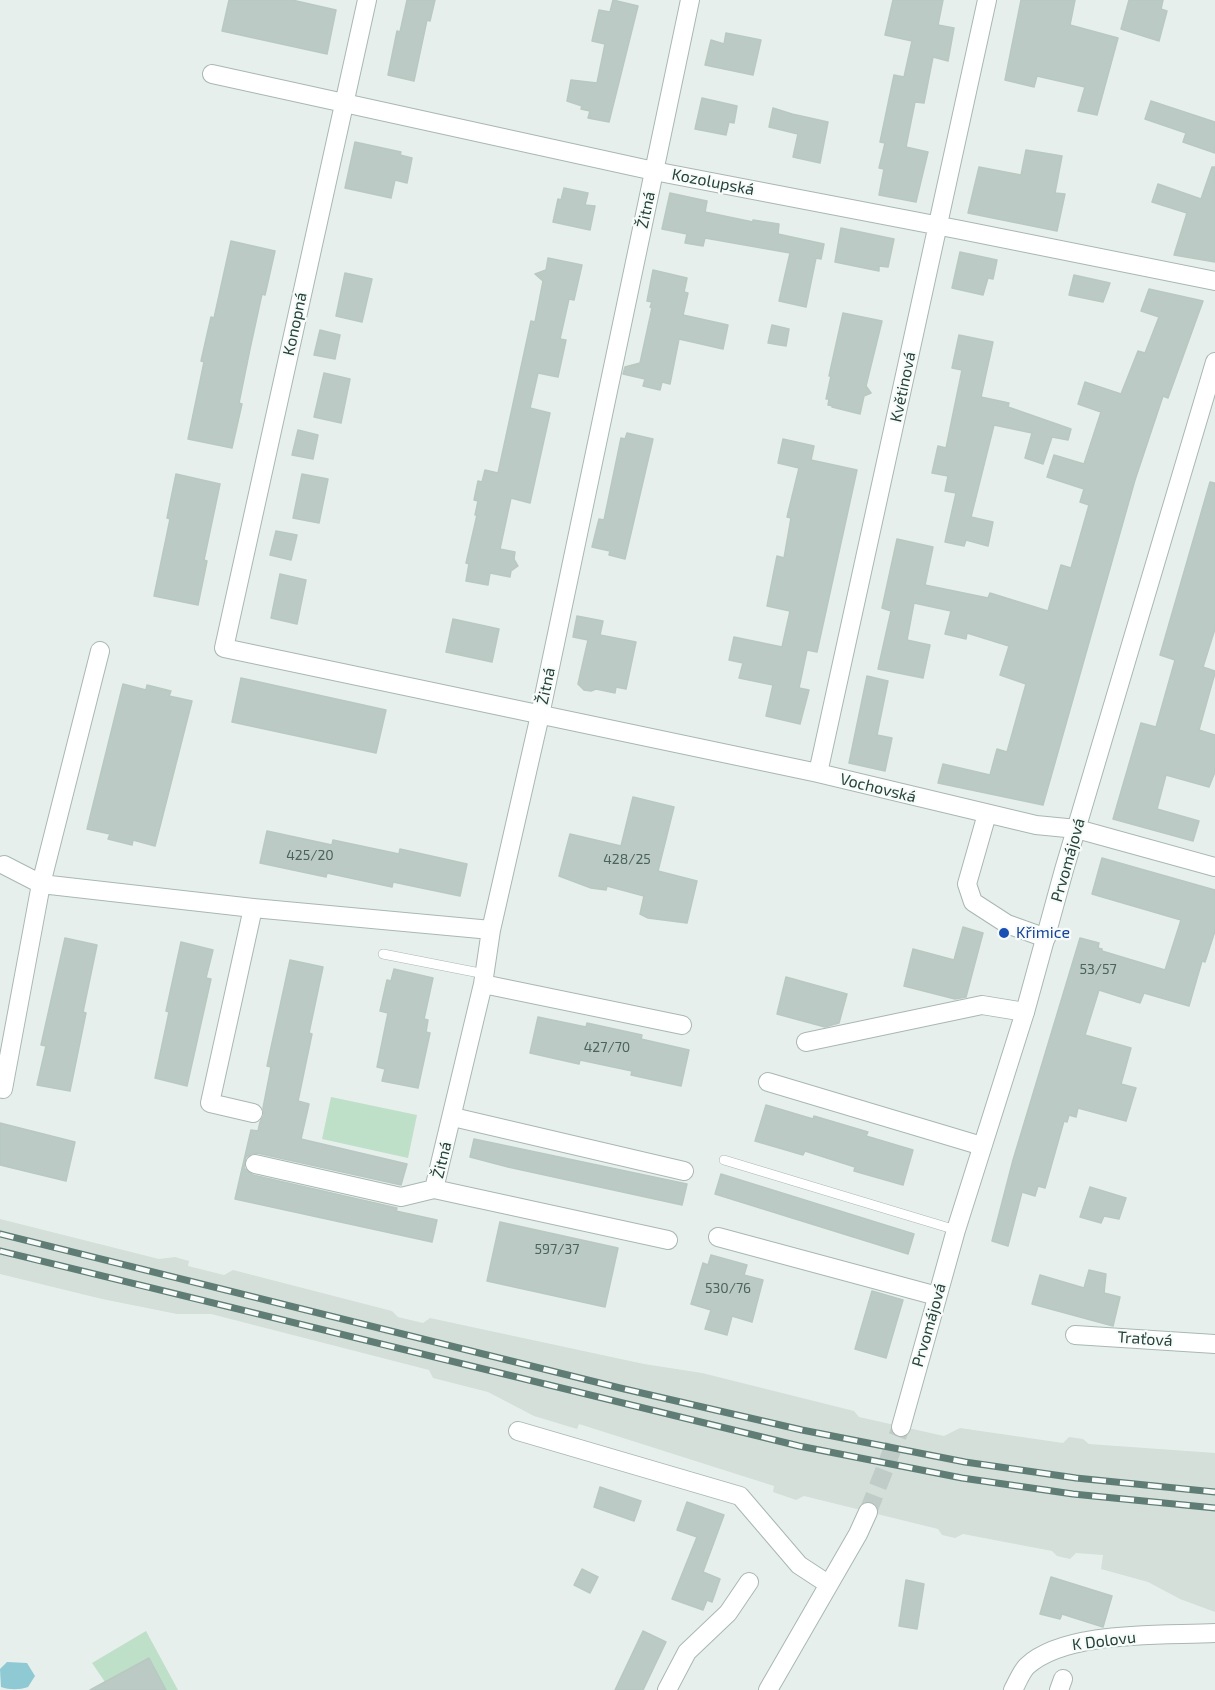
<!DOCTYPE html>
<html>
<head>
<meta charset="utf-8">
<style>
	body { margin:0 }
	canvas { display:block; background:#e6efeb }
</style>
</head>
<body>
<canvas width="1215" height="1690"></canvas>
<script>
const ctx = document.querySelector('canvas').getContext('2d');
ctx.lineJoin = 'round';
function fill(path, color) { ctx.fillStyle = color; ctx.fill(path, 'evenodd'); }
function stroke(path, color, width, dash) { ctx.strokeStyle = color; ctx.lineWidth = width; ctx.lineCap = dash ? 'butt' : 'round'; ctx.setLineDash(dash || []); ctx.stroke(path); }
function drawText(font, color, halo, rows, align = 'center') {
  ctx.font = font + ' "Exo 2",sans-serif'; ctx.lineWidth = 4.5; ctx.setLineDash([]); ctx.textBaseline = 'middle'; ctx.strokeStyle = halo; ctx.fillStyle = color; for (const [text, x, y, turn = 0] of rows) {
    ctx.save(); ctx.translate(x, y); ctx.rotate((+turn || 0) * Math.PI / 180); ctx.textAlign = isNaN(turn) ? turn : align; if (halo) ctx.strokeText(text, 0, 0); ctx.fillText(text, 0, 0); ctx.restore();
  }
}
fill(new Path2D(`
	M0,1219l159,40 16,-2 14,4 -1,5 36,9 9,-5 159,41 6,6 25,6 7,-5 214,46 58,9 152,38 5,6 85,19 16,-8 103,15 6,-6 14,2 6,5 126,9v159l-35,-13 -32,-17 -47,-13 2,-14 -27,-2 -6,6 -13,-3 -5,-5 -89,-17 -8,4 -13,-3 -4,-6 -134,-33 -8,4 -23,-8 1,-6 -195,-62 -2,5 -43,-13 -46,-24 -55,-14 -4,-8 -218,-56h-34l-75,-15 -102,-25z`), '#d4dfda');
fill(new Path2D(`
	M331,1097l86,18 -9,43 -86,-19z
	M146,1631l32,59h-12l-17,-32 -44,24 -13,-19z`), '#bfe0c8');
fill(new Path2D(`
	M7,1662l20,1 8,13 -7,11c-9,3 -18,3 -27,0l-1,-18z`), '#8ec9d4');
const building = new Path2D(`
	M229,0h63l44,10 -9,44 -105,-23z
	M407,0h28l-5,21 -3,-1 -13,61 -26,-6 9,-44 3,1z
	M613,0l25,6 -29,116 -21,-4 2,-7 -9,-2 1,-3 -15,-5 4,-21 26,3 8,-39 -13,-3 7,-31 11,2z
	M893,0h50l-5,25 16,3 -6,33 -15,-4 -9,46 -9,-1 -9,45 22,5 -12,50 -37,-7 5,-26 -5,-1 6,-25 -5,-1 14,-67 10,2 8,-36 -27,-6z
	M1021,0h54l-5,25 48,13 -21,77 -19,-4 7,-24 -48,-11 -3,11 -29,-7z
	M1129,0h34l-2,9 6,2 -8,30 -38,-12z
	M726,33l35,7 -8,35 -48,-10 6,-25 13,4z
	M702,98l35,8 -3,17 -5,-1 -3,13 -31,-6z
	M1151,101l64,21v31l-32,-11 3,-9 -41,-14z
	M773,108l19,6 36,8 -8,41 -27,-6 5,-23 -29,-7z
	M355,142l46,10 -1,3 12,3 -5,25 -12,-3 -4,18 -46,-10z
	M1026,150l36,6 -7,37 10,1 -8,37 -89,-18 11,-46 42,8z
	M1212,167h3v95l-41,-7 13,-42 -35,-11 6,-18 43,15z
	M564,188l24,5 -3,12 10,1 -5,24 -37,-8 5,-23 3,1z
	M670,193l37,8 -2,11 48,10v-2l26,4 -1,10 46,10 -3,15 -5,-1 -10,49 -27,-6 11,-48 -85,-15 -2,8 -18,-3 2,-9 -25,-5z
	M841,228l53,11 -6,28 -9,-1v5l-44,-9z
	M231,241l44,10 -10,44 -3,-1 -12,55 -11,54 3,1 -10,44 -44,-9 16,-77 -3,-1 10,-44 3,1z
	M960,252l37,8 -4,19 -5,-1 -5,17 -31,-7z
	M548,258l34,7 -8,35 -5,-1 -9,40 6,1 -8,37 -20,-4 -8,35 20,5 -20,90 -19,-5 -11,51 15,3 -1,7 4,7 -7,5 -1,6 -20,-4 -2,12 -22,-4 3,-17 -3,-1 11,-48h-2l3,-14 -4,-1 4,-19 4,1 3,-12 13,3 33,-152 4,1 8,-41 -8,-7 11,-4z
	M653,270l34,8 -3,14 4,1 -5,22 45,10 -5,24 -44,-10 -9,45 -8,-2 -2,8 -17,-4 2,-7 -22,-5 2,-7 15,-4 12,-55 -2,-1 2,-5 -5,-1z
	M345,273l27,6 -10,43 -26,-6z
	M1074,275l36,8 -7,19 -34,-7z
	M1149,289l54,12 -35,97 -5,-2 -28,84 -92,325 -105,-22 5,-19 47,11 7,-26 10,3 19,-68 -26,-9 9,-29 -42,-13 -1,6 -21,-5 6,-23 -37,-8 -7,37 23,5 -7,33 -45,-9 13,-58 -9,-3 15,-69 36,8 -8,38 63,13 2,-5 58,18 13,-46 10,3 18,-63 -9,-3 4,-13 -37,-12 7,-22 30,9 17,-52 -23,-8 7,-22 36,12 17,-43 7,2 14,-36 -18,-6z
	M843,313l39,8 -16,65 5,7 -7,3 -4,18 -28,-7 1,-1 -5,-1 1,-6h-3l5,-23h-2z
	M772,325l17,4 -3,17 -18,-3z
	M320,330l20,5 -5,24 -21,-4z
	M959,335l34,7 -12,55 28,6 -1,4 63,22 -3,11 -16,-3 -9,27 -18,-6 7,-25 -38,-8 -23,92 22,5 -5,24 -22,-6 -2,6 -19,-4 11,-49 -11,-2 3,-15 -16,-3 6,-27 8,2 16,-78 -10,-2z
	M324,373l26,6 -9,44 -27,-6z
	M298,430l20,5 -5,24 -21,-4z
	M627,433l26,6 -28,120 -16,-4 1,-4 -18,-4 7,-28 5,1 17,-82 4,1z
	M783,439l31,7 -3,14 46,10 -40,182 -10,-2 -8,38 10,2 -9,34 -34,-8 7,-31 -34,-7 4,-15 -14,-3 5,-23 48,10 8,-36 -23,-5 10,-50 7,2 7,-40 -4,-1 12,-49 -21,-5z
	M176,474l44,10 -16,76 3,1 -9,44 -44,-9 16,-77 -3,-1z
	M302,474l26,5 -9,44 -26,-5z
	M1210,482l5,1v146l-12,38 12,4v2l-16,57 16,5v37l-6,15 -43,-12 -9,34 42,12 -6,20 -80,-22 28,-96 15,4 19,-67 -15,-5z
	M276,531l21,4 -6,25 -21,-5z
	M280,574l26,6 -9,44 -26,-6z
	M577,616l26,5 -3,14 36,7 -10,47 -10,-2 -1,6 -19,-4 -5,2 -7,-1 -6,-6 10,-44 -15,-3z
	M453,619l46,10 -7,33 -46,-10z
	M867,676l21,5 -11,54 15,3 -7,33 -36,-8z
	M241,678l145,32 -10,43 -144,-31z
	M123,684l23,6 1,-5 24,6 -2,5 23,5 -37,145 -22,-6 -1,5 -24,-6 2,-5 -23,-5z
	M633,797l41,10 -16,64 39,10 -10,42 -39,-5 -8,-4 4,-18 -37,-10 -1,4 -15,-2 -32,-12 11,-42 51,12z
	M267,831l65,14 1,-5 66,14 1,-5 67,15 -7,32 -67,-14 -1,5 -65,-14 -1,4 -66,-14z
	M1102,858l113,32v41l-10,31 -3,-1 -13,45 -45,-13 -4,10 -41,-13 -14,45 46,13 -10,36 15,4 -10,33 -48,-13 -2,9 -7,-2 -2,7 -3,-1 -19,67 -7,-2 -3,10 -13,-4 -14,54 -16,-5 21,-81 67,-222 19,5 -1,5 4,1v2l63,19 16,-50 -89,-26z
	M963,927l20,6 -17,64 -11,2 -51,-13 9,-37 41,11z
	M65,938l32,7 -14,67 3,1 -16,78 -33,-6 9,-39 -5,-1z
	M181,942l32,8 -7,28 5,1 -24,107 -32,-8 14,-66 -3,-1z
	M290,960l33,7 -14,66 3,1 -14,67 11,3 -8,35 106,25 -6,21 -144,-32 -6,1 -5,3 -2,11 9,7 144,33 -1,3 41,9 -5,22 -197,-43 16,-69 7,1 2,-9 4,-7 -1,-7 8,-41 -4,-1z
	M394,969l39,9 -9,41 4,1 -2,12 4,1 -12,55 -36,-7 3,-12 -8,-2 11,-54 -8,-2 7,-31 4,1z
	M786,977l61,17 -8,29 -14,4 -48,-13z
	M538,1017l48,10 1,-4 55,12 -1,4 48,11 -8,36 -50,-11 1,-4 -52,-11 -1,4 -49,-11z
	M766,1105l47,14 1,-3 54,16 -2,4 47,14 -10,35 -49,-14 1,-4 -50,-16 -2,4 -48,-14z
	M0,1123l75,19 -9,39 -66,-16z
	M474,1139l213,45 -5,21 -174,-38 -38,-10z
	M721,1174l193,60 -6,20 -193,-60z
	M1090,1187l36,11 -7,21 -15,-3 -3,7 -21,-6z
	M500,1222l118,26 -13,59 -118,-26z
	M711,1255l36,10 -3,10 19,5 -11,42 -20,-6 -5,19 -22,-6 6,-19 -20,-6 12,-41 5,2z
	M1089,1270l17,4 -2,19 16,4 -7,29 -81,-22 8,-29 44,13z
	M872,1291l31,9 -17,58 -31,-9z
	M600,1487l41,14 -7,20 -40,-14z
	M687,1502l37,13 -21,57 17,7 -8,23 -5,-2 -4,10 -31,-11 25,-62 -20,-7z
	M582,1569l16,8 -8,16 -16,-8z
	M1051,1577l61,19 -9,31 -41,-13 -2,5 -20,-5z
	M906,1580l18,4 -7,45 -18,-3z
	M643,1631l23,11 -23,48h-28z
	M149,1658l17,32h-76z`);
fill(building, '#bbcac4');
stroke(building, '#b8c9c2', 1.5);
stroke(new Path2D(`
	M868,1512l33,-85`), '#bfccc8', 18, [18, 9]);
const service = new Path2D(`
	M383,954l102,20
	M724,1160l232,70`);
const minor = new Path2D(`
	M367,0l-143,648 594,125 218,52 41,4 138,38
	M212,74l442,97 307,59 254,51
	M818,773l169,-773
	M987,814l-20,70 6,18 34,22 39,14
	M4,865l37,19 59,-233
	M253,908l-43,195 43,10
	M483,984l199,41
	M806,1042l176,-37 43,7
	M768,1082l214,64
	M3,1089l38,-205 212,24 238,22
	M453,1117l231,54
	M255,1164l146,33 33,-8 49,-205 8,-54 49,-215 150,-715
	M434,1189l234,51
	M718,1237l219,59
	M1075,1335l140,9
	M518,1431l222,65 59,69 29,19
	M667,1690l20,-38 41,-39 21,-31
	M1013,1690c4,-7 8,-18 14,-24 39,-36 136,-30 188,-33
	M1059,1690l4,-11`);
const tertiary = new Path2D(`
	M901,1427l55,-197 69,-218 39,-142 151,-508
	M768,1690l90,-156 10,-22`);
stroke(service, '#a8b8b2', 10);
stroke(minor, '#a8b8b2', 20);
stroke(tertiary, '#a8b8b2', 20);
stroke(service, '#fff', 9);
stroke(minor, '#fff', 18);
stroke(tertiary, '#fff', 18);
const rail = new Path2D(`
	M0,1234l620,154 182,42 163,32 111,16 139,14
	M0,1251l799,195 163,32 111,16 142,14`);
stroke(rail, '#5f7d75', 7);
stroke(rail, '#f7fbf9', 4.5, [14]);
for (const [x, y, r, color] of [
	[1004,933,6,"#1a4fb4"]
]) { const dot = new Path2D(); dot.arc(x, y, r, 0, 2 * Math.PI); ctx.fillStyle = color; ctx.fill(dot); stroke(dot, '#f7fbf9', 2); }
drawText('14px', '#4a645c', null, [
	["425/20",310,855],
	["428/25",627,859],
	["53/57",1098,969],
	["427/70",607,1047],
	["597/37",557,1249],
	["530/76",728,1288]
]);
drawText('16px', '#24423a', '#f7fbf9', [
	["Kozolupská",713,182,11],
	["Žitná",646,210,-78],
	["Konopná",295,324,-78],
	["Květinová",903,387,-78],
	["Žitná",546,686,-78],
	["Vochovská",878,788,14],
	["Prvomájová",1068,860,-74],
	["Žitná",442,1160,-76],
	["Prvomájová",929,1325,-74],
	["Traťová",1145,1339,4],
	["K Dolovu",1104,1641,-7]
]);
drawText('16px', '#164399', '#f7fbf9', [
	["Křimice",1016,933]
], 'left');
</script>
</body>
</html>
